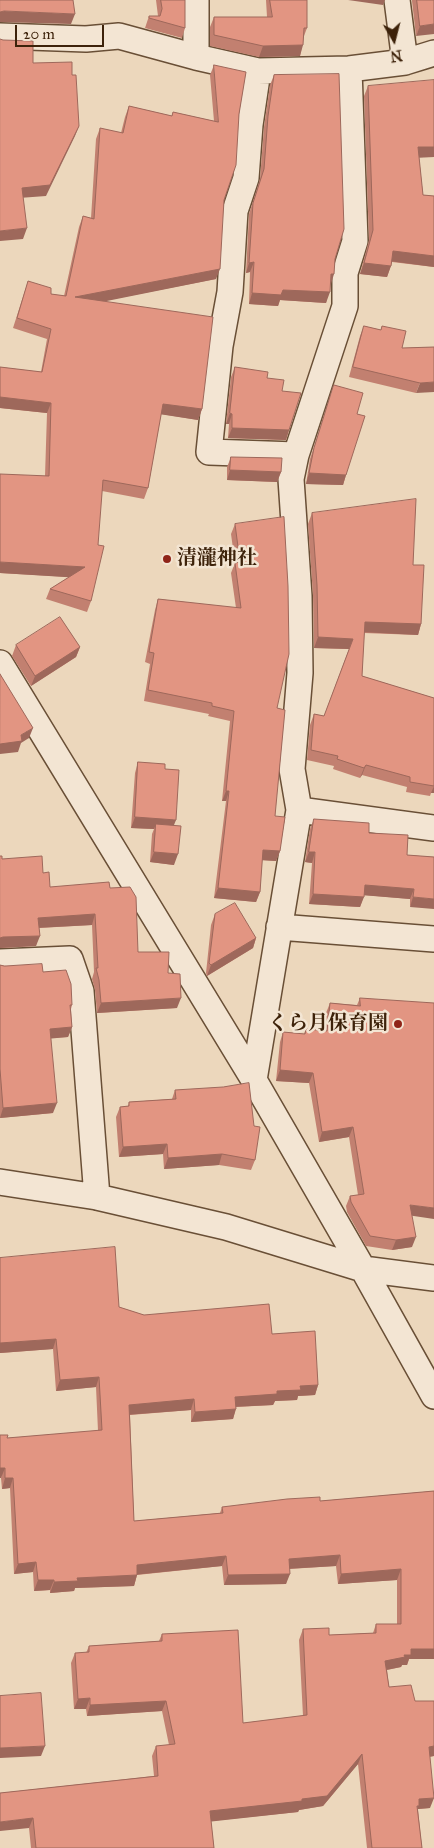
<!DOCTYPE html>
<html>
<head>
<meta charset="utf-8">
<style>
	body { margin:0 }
	#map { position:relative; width:434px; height:1848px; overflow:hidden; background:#ecd7bc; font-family:"IM FELL Great Primer",serif }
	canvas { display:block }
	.north { position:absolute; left:369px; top:15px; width:50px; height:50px; -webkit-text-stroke:4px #f3e5d3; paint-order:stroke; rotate:172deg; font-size:14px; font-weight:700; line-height:20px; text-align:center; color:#3d220a }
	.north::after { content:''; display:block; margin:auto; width:18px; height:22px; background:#3d220a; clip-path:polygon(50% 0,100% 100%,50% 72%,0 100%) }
	.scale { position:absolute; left:15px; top:25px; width:89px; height:22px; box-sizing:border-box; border:2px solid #3d220a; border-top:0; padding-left:6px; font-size:15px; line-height:18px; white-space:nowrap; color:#3d220a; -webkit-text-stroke:4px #f3e5d3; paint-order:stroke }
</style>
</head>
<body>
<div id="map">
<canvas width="434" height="1848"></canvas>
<div class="north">N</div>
<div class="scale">20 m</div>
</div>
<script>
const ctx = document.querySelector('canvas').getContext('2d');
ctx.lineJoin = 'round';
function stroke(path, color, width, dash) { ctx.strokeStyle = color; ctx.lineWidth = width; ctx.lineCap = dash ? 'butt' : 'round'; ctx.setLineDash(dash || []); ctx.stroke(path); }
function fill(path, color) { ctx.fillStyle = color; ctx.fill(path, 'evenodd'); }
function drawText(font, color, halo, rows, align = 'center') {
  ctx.font = font + ' "IM FELL Great Primer","Noto Serif JP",serif'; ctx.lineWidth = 5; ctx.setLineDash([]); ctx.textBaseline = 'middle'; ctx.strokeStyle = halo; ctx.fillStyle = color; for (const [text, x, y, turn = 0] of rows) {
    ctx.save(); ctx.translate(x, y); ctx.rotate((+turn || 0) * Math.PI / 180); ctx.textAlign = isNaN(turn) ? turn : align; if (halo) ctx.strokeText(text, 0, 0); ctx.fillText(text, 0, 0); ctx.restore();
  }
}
const minor = new Path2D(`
	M196,0v57l62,14 91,-2 56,-7 29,-9
	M397,0l8,62
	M0,36l86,3 33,-3 77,21
	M296,455l49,-149v-33l10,-32 -6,-172
	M0,663l254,417 109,189 71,127
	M299,810l135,18
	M279,927l155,12
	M0,962l70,-3 11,32 16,206
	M254,1080l45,-270 -7,-41 8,-96 -1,-77 -8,-117 5,-24 -87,-3 11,-106 10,-54 5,-81 11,-33 4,-53 8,-54
	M0,1182l97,15 129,30 137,42 71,9`);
stroke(minor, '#694f36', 28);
stroke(minor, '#f3e5d3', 25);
fill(new Path2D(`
	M156,0h29v28l-3,10 -37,-10 4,-12h9z
	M266,0h41v28l-3,8 -4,20 -41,1 -49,-11v-19l4,-10h53z
	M412,0h22l-18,36 -4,-35z
	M214,65l10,135 -8,79 -113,22 99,108 -4,11 -37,-6 -13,74 -4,11 -42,-8 -11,110 -4,11 -41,-13 4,-10 19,-12 -69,-4 45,-97 2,-63 -47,-5v-41l41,5 6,-33 -34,-11 15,-47 23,13 13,2 15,-69 4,-11 8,2 5,-79 4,-11 21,5 4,-16 4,-11 43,10 1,-4 41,9 -4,-46z
	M274,75l61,184 -9,44 -46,-3 -2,6 -29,-2 1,-32 -4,1 3,-59 11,-35 4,-52 6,-42z
	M368,86l51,71 4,38 11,1v71l-42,-5 -5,15 -27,-3 9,-34 -5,-144z
	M364,326l17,4 1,-4 20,22 32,-1 -18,46 -67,-16 11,-41z
	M235,367l32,11 15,13 7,39 -3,10 -58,-2 1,-14h-3l5,-47z
	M331,395l26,19 -11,61 -3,10 -37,-1 4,-25z
	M231,457l50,15 -4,10 -50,-2v-13z
	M312,513l101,52 8,59 -3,11 -54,-2 -2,43 72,22v95h-3l-1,3 -24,-4 1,-5 -45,-12 -2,3 -27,-9 1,-3 -27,-6 3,-35 4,-11 10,2 25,-67 -35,-1 -1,-53 -5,-71z
	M235,524l42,184 -2,108 5,35 -4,10 -14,-1 -2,32 -4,10 -42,-4 12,-97h-4l8,-80 -22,-5 1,-2 -65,-13 6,-37 -5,-2 10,-52 3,-11 78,9 -5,-35 4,-10 -4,-29z
	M16,645l64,2 -4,10 -45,29 -19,-30z
	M138,762l27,7 9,56v40l-24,-3 2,-28 2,-5 -23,-1 4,-55z
	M314,819l55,14 38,22 27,2 -24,50v-8l-46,-4 -4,12 -51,-3 3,-41 -7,-1 5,-33z
	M0,856l2,3 41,14 7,14 60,1 28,64 30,21 9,35 -80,5 -2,-23 -3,-11 2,-7 -2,-47 -53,3 -3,18 -36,2z
	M215,914l41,24 -3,10 -46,28 -1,-3 5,-48z
	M0,965l43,7 29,33 -1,4 1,18 -4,10 -17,1 2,75 -53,5z
	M360,998l52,218v31l-20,3 -26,-4 -19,-34 -1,-6 4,-10 8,-1 -9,-58 -30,5 -10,-59 -33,-2 4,-39 3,-10 21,2 2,-5 18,2 2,-18 4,-10 27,2z
	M175,1090l80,70 -4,10 -32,-5 -55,4 -1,-15 -44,3 -3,-40 4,-10 8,-1 1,-4 43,-3z
	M0,1258l119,49 25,8 128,19 46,51 -3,10 -17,1 -1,4 -22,1 -2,4 -37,2 -3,12 -42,3v-12l-61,5 4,106 86,-8 2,-6 98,-6 114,-10v168h-25l-2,6h-5l-1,2 -14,3 2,17 26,14h19v55l-4,1v51l-12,1v1l4,38h-55l-9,-84 -35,42 -24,4 -1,2 -87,9 3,27h-183l-2,-20 -29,-35 154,-17 -2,-20 4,-10 13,-1 -7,-34 -75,5 -1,-7h-12l-3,-46 4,-10h11l3,-7 70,-5 3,-7 81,89 60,-7 -4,-76 4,-11 26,6 44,-2 3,-9h21v-44l-59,4 -2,-18 -47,3 -3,15 -62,1 -2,-19 -85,9 -3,11 -59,2 -1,3 -24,2v-3l-16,1 -1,-19 -19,2 -4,-86 -8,1 -1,-11 6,-40 91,-7 -2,-44 -40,4 -3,-42 -53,4z`), '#c28070');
fill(new Path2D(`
	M348,0h37l-2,5z
	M4,11l71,3 -4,10 -71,-2v-10z
	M434,24v10l-18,2 4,-10z
	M303,45l-3,11 -41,1 4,-11z
	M79,126l-4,10 -29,60 -27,2 3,-10z
	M418,147h16v10l-20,1z
	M27,228l-4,11 -23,2v-10z
	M393,251l41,5v11l-45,-6z
	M254,262l-4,10 -4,1 3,-10z
	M364,263l27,3 -4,11 -27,-3z
	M220,269l-4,10 -144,29 3,-11z
	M331,274h3l-3,10z
	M283,290l47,2 -4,11 -46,-3 -2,6 -29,-2 3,-11z
	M434,382v10l-18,1 4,-10z
	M0,397l51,6 -4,10 -47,-5z
	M163,404l39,5 -4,11 -39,-6z
	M230,413l2,1 -3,10h-3z
	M232,428l57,2 -3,10 -58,-2z
	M230,470l51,2 -4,10 -50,-2z
	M309,473l37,2 -3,10 -37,-1z
	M0,562l85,5 -4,11 -81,-5z
	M365,622l56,2 -3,11 -57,-3z
	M318,637l35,2 -4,10 -35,-1z
	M80,647l-4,10 -45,29 4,-10z
	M33,728l-4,10 -8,5 -3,9 -18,2v-10l21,-9z
	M366,765l-4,10 -2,3 4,-10z
	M434,786v7h-3z
	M226,791h3l-3,10h-4z
	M135,817l41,3 -4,10 -16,-6 -2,5 -23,-1z
	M263,850l17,1 -4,10 -17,-1z
	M154,852l24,2 -4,11 -24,-3z
	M309,852h6l-3,11 -7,-1z
	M365,885l49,4 -4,10 -49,-4z
	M218,888l42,4 -4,10 -42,-4z
	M313,894l51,3 -4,10 -51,-3z
	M413,897l21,2v10l-24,-2z
	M95,914l-3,11 -57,3 3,-10z
	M40,936l-4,10 -36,2v-10l3,-1z
	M256,938l-3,10 -46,28 4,-11z
	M181,998l-4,10 -80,5 4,-10z
	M72,1027l-4,10 -22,2 4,-10z
	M280,1070l33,3 -4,10 -33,-2z
	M57,1103l-4,10 -53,5 3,-10z
	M353,1127l-4,10 -30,5 3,-10z
	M167,1144l-4,10 -44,3 4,-10z
	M222,1154l-3,11 -55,4 4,-11z
	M410,1205l24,3v11l-27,-4z
	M416,1237l-4,10 -20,3 4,-10z
	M56,1339l-3,10 -53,4v-10z
	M99,1377l-3,10 -40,4 4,-11z
	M318,1385l-3,10 -17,1 -1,4 -22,1 -2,4 -42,2 4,-10 42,-6 23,-5z
	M194,1399l-3,11 -66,5 4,-10z
	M236,1409l-3,10 -42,3 4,-10z
	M0,1468h5l-4,10h-1z
	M5,1478h8l-3,10 -8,1z
	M340,1555l-4,11 -51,3 4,-10z
	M226,1556l-4,10 -89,9 4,-10z
	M36,1562l-3,10 -19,2 4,-10z
	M401,1569l-4,11 -59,4 3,-10z
	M290,1574l-4,10 -62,1 4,-10z
	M137,1575l-3,11 -59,2 -1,3 -24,2 4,-11 23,-4z
	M38,1580h16l-4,10 -16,1z
	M411,1649h23v10h-25l-2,6h-5l-1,2 -20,4 4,-10 19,-6z
	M90,1698l-4,11h-12l4,-10z
	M166,1701l-4,10 -75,5 3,-11z
	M45,1746l-4,10 -41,2v-10z
	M434,1746v10l-9,1 4,-10z
	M362,1754l-4,10 -35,42 -24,4 -1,2 -91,10 3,-11 92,-12z
	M434,1798l-4,10 -12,1 -2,7 3,-17z
	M33,1818l-4,10 -29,3v-9z`), '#9e685b');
const building = new Path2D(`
	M0,0h73l2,14 -71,-3 -4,1z
	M161,0h24v28l-36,-10v-2h11l2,-7z
	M270,0h37v28h-3l-1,17 -40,1 -49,-11v-18h58z
	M417,0h17v24l-14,2z
	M0,39l3,1 30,1v22l39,-1v13h4l3,51 -29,59 -28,3 5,40 -27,3z
	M214,65l32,7 -7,42 -3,51 -12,35 -4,69 -145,28 138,20 -11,92 -39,-5 -15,84 -45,-8 -5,65 6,1 -13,55 -41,-12 35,-22 -85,-5v-88l49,2 2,-73 -51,-6v-30l42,5 9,-43 -34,-11 11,-37 23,7v6l15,2 17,-80 11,3 6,-91 23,5 6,-27 43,10 1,-4 45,10z
	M339,74l5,155 -9,30 -1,15h-3l-1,18 -47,-2 -2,5 -29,-2 2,-31 -5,1 4,-60 11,-34 4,-53 6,-41z
	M434,80v67h-16l5,48 11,1v60l-41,-5 -2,15 -27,-3 9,-33 -5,-144z
	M364,326l17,4 1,-4 24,5 -4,17 32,-1v35l-14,1 -67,-16z
	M235,367l33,5 -1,6 17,2 -2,11 19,2 -12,37 -57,-2v-14l-2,-1z
	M334,385l29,8 -6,21 8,2 -19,59 -37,-2 5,-25z
	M231,457l51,1 -1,14 -51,-2z
	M416,499l-3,66h11l-3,59 -56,-2 -3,54 72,22v88l-24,-4v-5l-44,-12 -2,3 -27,-9 1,-3 -27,-6 3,-36 10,2 29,-77 -35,-2 -1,-52 -5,-72z
	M284,517l4,69 1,68 -12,54 8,2 -10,106 10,1 -5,34 -17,-1 -3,42 -42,-4 11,-97h-3l8,-80 -22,-5v-3l-64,-13 6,-37 -5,-1 9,-53 83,9 -6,-45 5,-1 -5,-38z
	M60,617l20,30 -45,29 -19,-31z
	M0,674l33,54 -12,7 1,6 -22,3z
	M138,762l27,2v5l14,1 -3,50 -41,-3z
	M314,819l55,4v10l39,2 -1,20 27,2v42l-21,-2 1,-8 -49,-4 -1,12 -51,-3 2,-42h-6z
	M156,824l25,2 -3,28 -24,-2z
	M0,856h2v3l40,-3 1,17 6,-1 1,15 59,-5 1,6 20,-1 6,10 2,55h31l-1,21 12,1 1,24 -80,5 -2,-23 -3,-12h2l-3,-54 -57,4 2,18 -37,1 -3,1z
	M235,903l21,35 -45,27 -2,-2 6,-49z
	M42,964l1,8 23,-2 5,14 1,21h-2l2,22 -22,2 7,74 -54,5 -3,-39v-104l4,1z
	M360,998l74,5v205l-24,-3 6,32 -20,3 -26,-4 -19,-34 -1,-6 14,-2 -11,-67 -31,5 -9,-59 -33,-3 3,-38 22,2 1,-5 21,2 3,-28 30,3z
	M249,1083l5,43 6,1 -5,33 -33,-6 -54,4 -1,-14 -44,3 -3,-40 9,-1v-4l47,-3 -1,-9 48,-3z
	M115,1247l4,60 25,8 125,-11 3,30 43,-3 3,54 -18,1 1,4 -24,1v3l-42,3 1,12 -41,3 -1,-13 -65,6 5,116 89,-8 -1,-6 65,-8 33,-2v4l114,-10v158h-23v6h-7l1,2 -20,4 4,26 22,-2 4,16h19v45l-5,1 5,51 -15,1v7h-2l5,42h-50l-10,-94 -35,42 -25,3v2l-92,10 4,37h-178l-3,-30 -33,4v-29l158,-17 -2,-30 19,-2 -9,-43 -76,4v-7l-12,1 -3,-46 14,-1v-6l73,-5v-7l76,-4 5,93 64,-8 -4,-86 26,-1v7l47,-2v-9h25v-55l-60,5 -1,-19 -51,4 1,15 -62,1 -2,-19 -89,9v10l-60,3 1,3 -24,1v-2h-16l-2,-18 -18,2 -5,-86h-8v-10h-5v-33h8l-1,3 95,-8 -3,-53 -39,3 -4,-41 -56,4v-85z
	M41,1693l4,53 -45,2v-52z`);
fill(building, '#e29582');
stroke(building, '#9e685b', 1);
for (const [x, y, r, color] of [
	[167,559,5,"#8f2418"],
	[398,1024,5,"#8f2418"]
]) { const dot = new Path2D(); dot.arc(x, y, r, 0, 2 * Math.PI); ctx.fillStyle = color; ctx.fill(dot); stroke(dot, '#f3e5d3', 2); }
drawText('bold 20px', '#3d220a', '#f3e5d3', [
	["清瀧神社",177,559],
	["くら月保育園",388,1024,"right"]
], 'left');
</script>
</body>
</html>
